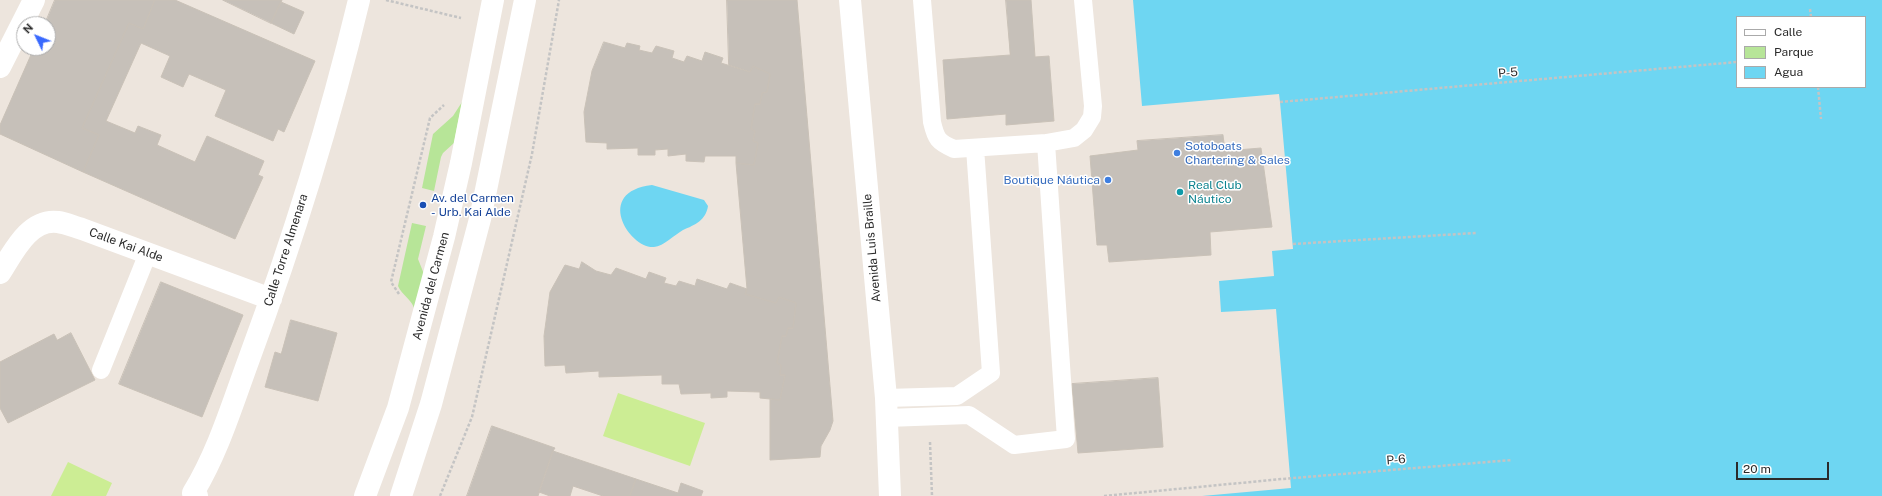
<!DOCTYPE html>
<html>
<head>
<meta charset="utf-8">
<style>
	body { margin:0 }
	#map { position:relative; width:1882px; height:496px; overflow:hidden; background:#ede5dd; font-family:"Public Sans",sans-serif }
	canvas { display:block }
	.legend { position:absolute; left:1736px; top:16px; width:130px; height:72px; box-sizing:border-box; background:#fff; border:1px solid #aaa; margin:0; padding:5px 7px; list-style:none; font-size:12px; color:#2b2b2b }
	.legend li { display:flex; align-items:center; gap:8px; height:20px }
	.legend b { width:20px; border:1px solid #aaa }
	.north { position:absolute; left:16px; top:16px; width:40px; height:40px; box-sizing:border-box; background:#fff; border:1px solid #aaa; border-radius:50%; rotate:313deg; font-size:11px; font-weight:700; line-height:16px; text-align:center; color:#2b2b2b }
	.north::after { content:''; display:block; margin:auto; width:14px; height:18px; background:#3969fe; clip-path:polygon(50% 0,100% 100%,50% 72%,0 100%) }
	.scale { position:absolute; left:1736px; top:462px; width:93px; height:18px; box-sizing:border-box; border:2px solid #2b2b2b; border-top:0; padding-left:5px; font-size:12px; line-height:14px; white-space:nowrap; color:#2b2b2b; -webkit-text-stroke:3px #fff; paint-order:stroke }
</style>
</head>
<body>
<div id="map">
<canvas width="1882" height="496"></canvas>
<ul class="legend">
<li><b style="height:5px;background:#fff"></b>Calle</li>
<li><b style="height:11px;background:#b7e598"></b>Parque</li>
<li><b style="height:11px;background:#6ed6f2"></b>Agua</li>
</ul>
<div class="north">N</div>
<div class="scale">20 m</div>
</div>
<script>
const ctx = document.querySelector('canvas').getContext('2d');
ctx.lineJoin = 'round';
function fill(path, color) { ctx.fillStyle = color; ctx.fill(path, 'evenodd'); }
function stroke(path, color, width, dash) { ctx.strokeStyle = color; ctx.lineWidth = width; ctx.lineCap = dash ? 'butt' : 'round'; ctx.setLineDash(dash || []); ctx.stroke(path); }
function drawText(font, color, halo, rows, align = 'center') {
  ctx.font = font + ' "Public Sans",sans-serif'; ctx.lineWidth = 3; ctx.setLineDash([]); ctx.textBaseline = 'middle'; ctx.strokeStyle = halo; ctx.fillStyle = color; for (const [text, x, y, turn = 0] of rows) {
    ctx.save(); ctx.translate(x, y); ctx.rotate((+turn || 0) * Math.PI / 180); ctx.textAlign = isNaN(turn) ? turn : align; if (halo) ctx.strokeText(text, 0, 0); ctx.fillText(text, 0, 0); ctx.restore();
  }
}
fill(new Path2D(`
	M462,102l-8,41 -11,10 -2,4 -7,34 -12,-3 11,-54 20,-18z
	M412,223l14,3 -8,33 6,15 -10,34c-3,-9 -12,-13 -16,-22z`), '#b7e598');
fill(new Path2D(`
	M618,393l87,30 -15,43 -87,-30z
	M68,462l44,21 -6,13h-55z`), '#cced94');
fill(new Path2D(`
	M1133,0h749v496h-680l89,-8 -15,-179 -55,3 -2,-31 55,-5 -2,-25 21,-2 -13,-147 -1,-8 -137,12zM1737,17h128v70h-128z
	M652,185l52,15 4,6c-2,14 -13,19 -25,24 -9,5 -19,16 -29,17 -24,2 -61,-55 -2,-62z`), '#6ed6f2');
const building = new Path2D(`
	M55,0h100l-12,29 -14,-6 -47,105 17,7 -16,37 -83,-38v-9l34,-77h14v-24h-3z
	M155,0h20l140,61 -31,71 -6,-3 -5,12 -58,-25 11,-26 -37,-16 -6,13 -22,-10 9,-21 -29,-13 -35,78 29,12 3,-7 23,9 -4,10 38,17 12,-26 57,25 -6,14 5,2 -28,62 -152,-67 16,-37 -17,-7 47,-105 14,6z
	M223,0h59l-11,23z
	M727,0h70l36,421 -3,9 -9,16 -1,11 -50,3v-61l10,1 5,-25h-5l1,-10 -4,-2 5,-27h4l2,-8h5l3,-25 -17,-6 -3,6 -31,-9 2,-5 -11,-126 18,2 4,-22 -5,-2 2,-10 -4,-2 4,-25h5l2,-11 5,-1 3,-18 -17,-8 -3,6 -21,-7z
	M1006,0h25l4,57 14,-1 5,65 -48,4v-11l-59,5 -4,-59 67,-5z
	M281,2l23,10 -10,22 -23,-11z
	M604,42l21,6 2,-5 13,3 -1,4 13,3 4,-7 18,5 -2,7 12,4 3,-6 15,5 3,-9 18,6 -2,5 29,9 3,-6 17,8 -3,18 -5,1 -2,11h-5l-4,25 4,2 -2,10 5,2 -4,22 -18,-2v-7h-31l-1,6 -18,-1v-7l-18,2v-7l-13,1v5h-17v-7l-31,1v-6l-21,-1 -2,-30 8,-41z
	M1223,135l2,16 36,-3 11,79 -62,5 1,23 -102,7 -2,-17h-10l-7,-89 48,-6 -1,-9z
	M582,262l14,9 15,4 5,-7 30,11 3,-7 17,6 -2,5 12,3 3,-5 16,5 2,-7 30,10 3,-6 17,6 -2,5 31,9 3,-6 17,6 -3,25h-5l-2,8h-4l-5,27 4,2 -1,10h5l-5,25 -20,-2v-6l-33,-1v6l-16,1v-5l-30,1 -2,-10h-17v-9l-63,2v-6l-33,2 -1,-8 -20,1 -1,-30 6,-44 15,-27 14,4z
	M161,282l82,33 -41,102 -83,-33z
	M291,320l46,13 -19,68 -53,-14 10,-35 6,2z
	M71,333l24,47 -87,43 -8,-15v-46l54,-28 3,6z
	M1158,378l5,69 -85,6 -6,-69z
	M492,426l63,22 -2,3 -15,45h-71z
	M553,451l83,28 -6,17h-27l-30,-10 -3,10h-20l-11,-4z
	M636,479l42,14 3,-10 22,8 -2,5h-71z`);
fill(building, '#c6c0b9');
stroke(building, '#c9c1b7', 1);
stroke(new Path2D(`
	M386,0l75,18
	M1810,9l1,8
	M1818,87l3,32
	M1280,102l457,-40
	M1293,244l183,-11
	M399,294l-8,-12 39,-164 14,-13
	M930,442l2,54
	M440,496l32,-79 60,-263 27,-154
	M1104,496l178,-17 230,-19`), '#c4c4c4', 2.5, [3, 2]);
stroke(new Path2D(`
	M922,0l10,122c4,17 6,20 22,27l92,-6 28,-5 10,-8 8,-13 1,-11 -10,-106
	M101,370l47,-117
	M886,398l71,-2 34,-23 -16,-225
	M887,418l82,-3 45,30 52,-6 -20,-296`), '#fff', 18);
stroke(new Path2D(`
	M850,0l36,398 4,98
	M0,67l34,-67
	M0,273c13,-20 29,-55 58,-51 8,1 16,5 24,7l189,70
	M197,496l-4,-3c25,-41 39,-88 56,-134 43,-116 81,-238 110,-359`), '#fff', 22);
stroke(new Path2D(`
	M365,496l33,-88 46,-171 17,-74 32,-163
	M401,496l30,-92 49,-185 45,-219`), '#fff', 22);
for (const [x, y, r, color] of [
	[1177,153,4,"#3f7fe0"],
	[1108,180,4,"#3f7fe0"],
	[1180,192,4,"#0f9aa8"],
	[423,205,4,"#1a4fb4"]
]) { const dot = new Path2D(); dot.arc(x, y, r, 0, 2 * Math.PI); ctx.fillStyle = color; ctx.fill(dot); stroke(dot, '#fff', 1.5); }
drawText('12px', '#2b2b2b', '#fff', [
	["P-5",1508,73,-5],
	["Calle Kai Alde",126,245,20],
	["Avenida Luis Braille",872,248,-95],
	["Calle Torre Almenara",286,250,-72],
	["Avenida del Carmen",431,286,-75],
	["P-6",1396,460,-5]
]);
drawText('12px', '#366cbe', '#fff', [
	["Sotoboats",1185,146],
	["Chartering & Sales",1185,160],
	["Boutique Náutica",1100,180,"right"]
], 'left');
drawText('12px', '#0d838f', '#fff', [
	["Real Club",1188,185],
	["Náutico",1188,199]
], 'left');
drawText('12px', '#164399', '#fff', [
	["Av. del Carmen",431,198],
	["- Urb. Kai Alde",431,212]
], 'left');
</script>
</body>
</html>
